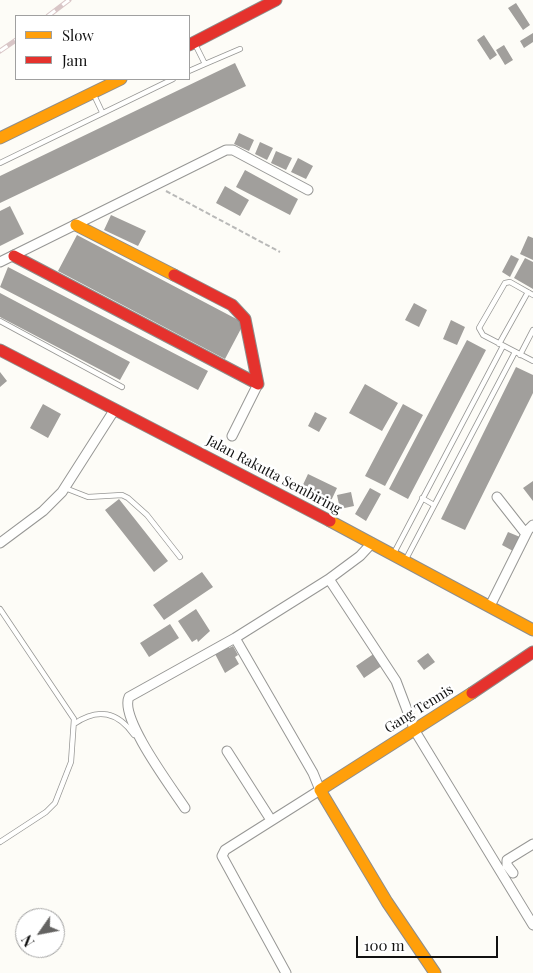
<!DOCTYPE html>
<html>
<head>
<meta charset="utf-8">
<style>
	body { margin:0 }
	#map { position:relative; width:533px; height:973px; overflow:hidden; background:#fdfcf7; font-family:"Playfair Display",serif }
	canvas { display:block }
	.legend { position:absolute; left:15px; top:15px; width:175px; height:65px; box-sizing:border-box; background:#fff; border:1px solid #a0a0a0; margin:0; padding:6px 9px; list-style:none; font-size:15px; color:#111 }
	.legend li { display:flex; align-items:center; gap:10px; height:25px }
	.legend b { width:25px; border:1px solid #a0a0a0 }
	.north { position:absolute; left:15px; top:908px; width:50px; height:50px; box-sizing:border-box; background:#fff; border:1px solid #a0a0a0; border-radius:50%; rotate:237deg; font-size:14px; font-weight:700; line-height:20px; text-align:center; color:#111 }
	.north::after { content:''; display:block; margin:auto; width:18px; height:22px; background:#646362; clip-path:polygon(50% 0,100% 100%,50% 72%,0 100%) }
	.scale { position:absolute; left:356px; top:936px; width:142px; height:22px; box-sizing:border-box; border:2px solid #111; border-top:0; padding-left:6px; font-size:15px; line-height:18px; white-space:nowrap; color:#111; -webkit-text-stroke:4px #fff; paint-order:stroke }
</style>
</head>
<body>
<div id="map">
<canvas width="533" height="973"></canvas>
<ul class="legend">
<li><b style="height:6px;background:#ff9f0a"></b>Slow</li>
<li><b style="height:6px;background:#e5322d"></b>Jam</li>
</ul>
<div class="north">N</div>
<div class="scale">100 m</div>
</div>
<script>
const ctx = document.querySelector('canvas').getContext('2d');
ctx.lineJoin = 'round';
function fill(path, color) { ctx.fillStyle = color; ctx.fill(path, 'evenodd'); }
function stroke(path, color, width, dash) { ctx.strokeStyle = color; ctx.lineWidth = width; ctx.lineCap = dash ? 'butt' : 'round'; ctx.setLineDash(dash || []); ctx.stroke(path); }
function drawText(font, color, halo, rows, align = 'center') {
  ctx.font = font + ' "Playfair Display",serif'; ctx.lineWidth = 5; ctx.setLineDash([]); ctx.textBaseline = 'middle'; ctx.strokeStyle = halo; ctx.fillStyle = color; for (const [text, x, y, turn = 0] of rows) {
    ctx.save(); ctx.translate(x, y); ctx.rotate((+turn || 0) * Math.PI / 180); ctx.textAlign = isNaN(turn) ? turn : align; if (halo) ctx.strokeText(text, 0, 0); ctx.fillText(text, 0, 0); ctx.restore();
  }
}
fill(new Path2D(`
	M516,3l14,22 -7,5 -15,-22z
	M533,33v9l-9,6 -4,-7z
	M484,35l13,20 -7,5 -13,-20z
	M504,45l9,15 -8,5 -9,-15z
	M235,63l11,23 -246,117v-27z
	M239,133l15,7 -5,11 -15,-7z
	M260,142l13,6 -6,12 -12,-6z
	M276,151l16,7 -6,12 -15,-7z
	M298,158l15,8 -7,13 -15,-7z
	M245,170l53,29 -8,16 -54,-28z
	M225,186l24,14 -9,16 -24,-13z
	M10,206l14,28 -24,12v-35z
	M111,215l35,16 -8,15 -34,-16z
	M77,235l167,88 -19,36 -167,-88z
	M528,236l5,2v22l-13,-6z
	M511,255l8,4 -9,18 -8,-5z
	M525,258l8,4v27l-19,-11z
	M8,267l200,104 -10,19 -198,-103z
	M0,293l130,69 -10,18 -120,-63z
	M414,303l13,7 -8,17 -14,-7z
	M451,320l14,7 -8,18 -14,-6z
	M467,340l19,10 -78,149 -19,-10z
	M516,367l17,8v18l-68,137 -24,-11z
	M0,372l7,9 -7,6z
	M365,384l33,19 -16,28 -33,-18z
	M43,404l18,10 -13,24 -18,-10z
	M403,404l20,11 -38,71 -20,-10z
	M315,412l12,6 -8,14 -11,-6z
	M308,474l29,14 -7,15 -29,-14z
	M533,481v20l-10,-13z
	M370,488l11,6 -15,27 -11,-7z
	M351,492l3,14 -14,3 -3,-14z
	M119,499l49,62 -14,11 -49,-62z
	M508,532l12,5 -7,14 -11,-6z
	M202,572l11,15 -49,33 -11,-15z
	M196,609l14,22 -12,11 -1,-3 -5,3 -14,-21z
	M170,624l9,14 -30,19 -9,-14z
	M227,645l2,3 4,-2 5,9 -3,2 4,7 -14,9 -11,-21z
	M375,653l8,12 -19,13 -8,-12z
	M428,653l7,9 -11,8 -7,-9z`), '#a19f9c');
const lane = new Path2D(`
	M205,64l35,-15
	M189,71l16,-7 -9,-18
	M94,95l8,17
	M0,163l173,-84
	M533,295l-23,-13 -5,1 -26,45 4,7 50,26
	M0,321l122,66
	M499,344l29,-52
	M520,355l13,-25
	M65,488l23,9 34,-2 6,3 19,17 33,42
	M422,498l12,7
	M394,553l109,-207
	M406,559l109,-207
	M0,609l74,110 -3,43 -16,41 -9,9 -46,30
	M74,724c24,-17 44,-12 60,11`);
const street = new Path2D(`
	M0,262l226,-112h7l75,40
	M232,436l26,-52
	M497,497l29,37
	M0,543l43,-32 19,-19 53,-83
	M329,579l67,102 19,50 118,194
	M490,606l38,-76 5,-5
	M235,638l78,135 7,17 -95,60 -3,6 64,117
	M227,751l44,69
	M185,808c-13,-20 -66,-90 -56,-111l106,-59 94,-59 31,-23 12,-13
	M513,873l-6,-8v-5l26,-16`);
const slow = new Path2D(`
	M0,138l121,-59
	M76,225l98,50
	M330,521l203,109
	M435,973l-48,-71 -67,-112 152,-97`);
const jam = new Path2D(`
	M189,45l87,-45
	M14,256l244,128 -13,-65 -13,-14 -58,-30
	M0,350l330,171
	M472,693l61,-41`);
stroke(lane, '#979795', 6);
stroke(street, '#979795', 11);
stroke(slow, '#8e8d8b', 13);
stroke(jam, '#8e8d8b', 13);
stroke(new Path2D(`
	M166,191l114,61`), '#b9b9b8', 2, [5, 2.5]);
stroke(lane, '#fffffe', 4.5);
stroke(street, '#fffffe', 9);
stroke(slow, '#ff9f0a', 11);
stroke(jam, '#e5322d', 11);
const rail = new Path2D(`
	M48,16l21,-16
	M0,51l16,-11`);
stroke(rail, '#d9c6c7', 5);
stroke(rail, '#fff', 3, [9]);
drawText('14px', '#111', '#fff', [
	["Jalan Rakutta Sembiring",274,475,28],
	["Gang Tennis",419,709,-32]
]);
</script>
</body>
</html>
